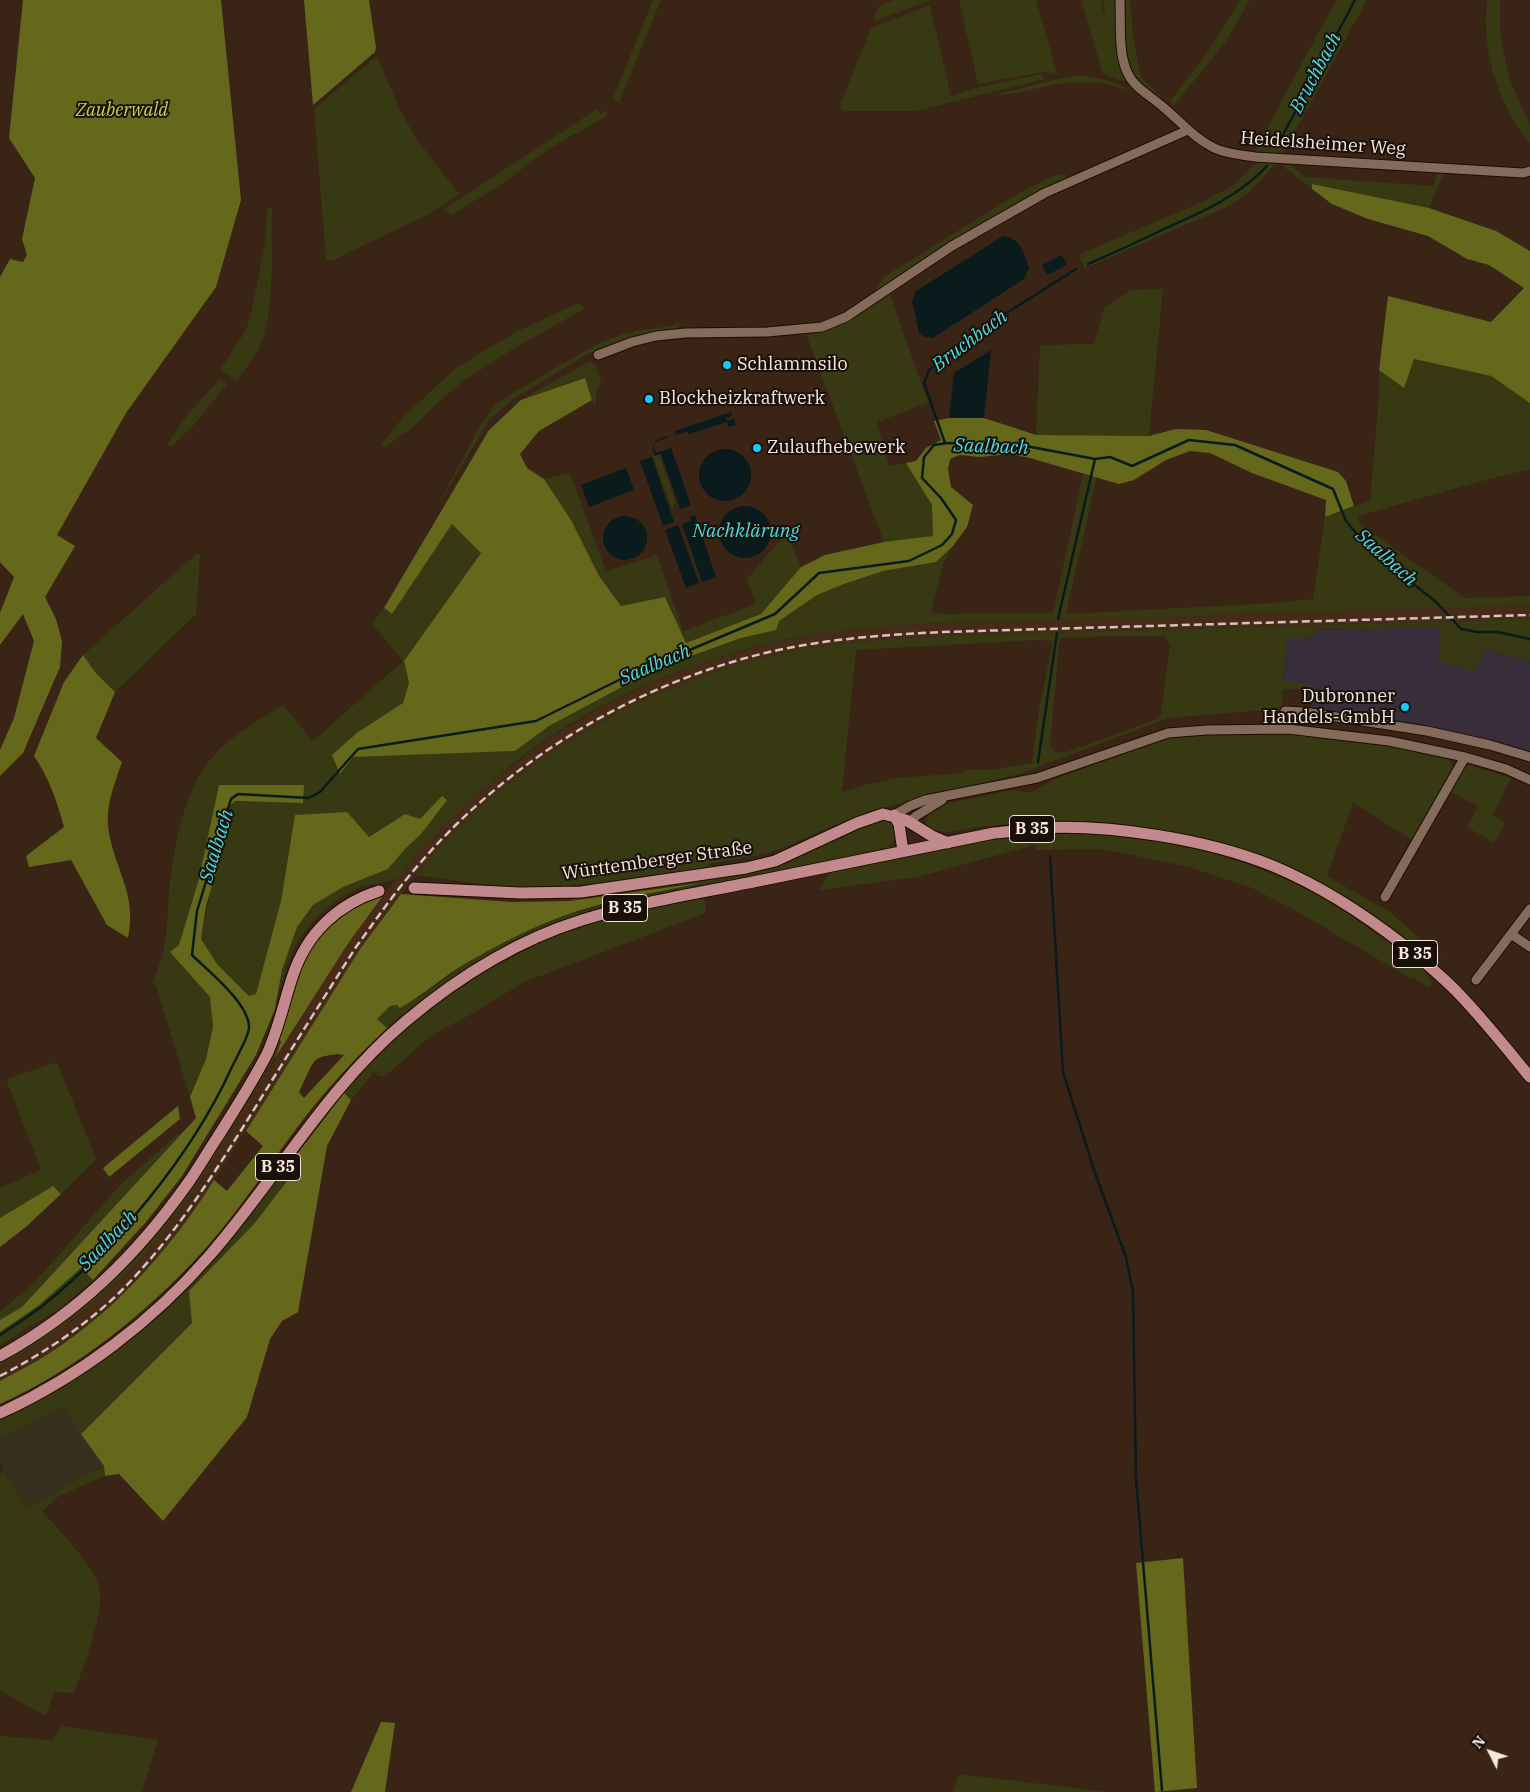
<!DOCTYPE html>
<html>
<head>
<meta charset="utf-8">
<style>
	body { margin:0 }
	#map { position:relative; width:1530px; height:1792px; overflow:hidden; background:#3a2416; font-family:"IBM Plex Serif",serif }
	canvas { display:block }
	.north { position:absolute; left:1465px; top:1727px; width:50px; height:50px; -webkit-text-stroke:4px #1a100a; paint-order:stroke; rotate:311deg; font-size:14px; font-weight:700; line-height:20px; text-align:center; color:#f7e7df }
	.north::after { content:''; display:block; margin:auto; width:18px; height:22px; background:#f7e7df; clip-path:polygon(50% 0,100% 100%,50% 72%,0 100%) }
</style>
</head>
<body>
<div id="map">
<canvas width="1530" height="1792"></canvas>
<div class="north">N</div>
</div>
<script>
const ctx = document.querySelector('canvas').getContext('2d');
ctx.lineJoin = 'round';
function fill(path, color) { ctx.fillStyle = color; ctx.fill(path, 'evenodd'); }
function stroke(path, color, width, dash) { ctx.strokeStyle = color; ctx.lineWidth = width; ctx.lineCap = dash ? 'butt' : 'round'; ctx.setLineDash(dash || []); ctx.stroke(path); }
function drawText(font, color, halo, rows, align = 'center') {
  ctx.font = font + ' "IBM Plex Serif",serif'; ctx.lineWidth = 4; ctx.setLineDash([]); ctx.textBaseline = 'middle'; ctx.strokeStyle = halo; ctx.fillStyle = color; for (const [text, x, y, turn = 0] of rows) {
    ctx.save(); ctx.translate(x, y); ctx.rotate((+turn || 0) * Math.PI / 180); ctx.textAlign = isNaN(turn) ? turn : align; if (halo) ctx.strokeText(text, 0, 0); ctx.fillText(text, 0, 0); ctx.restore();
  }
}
fill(new Path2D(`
	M1442,627l-4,34 46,-12 46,12v91l-16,-5 -87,-21 -111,-17 -4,-5 1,-13 -9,-1v-7l-21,-1 4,-44h15l12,-3 4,-7 66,2 1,-2z`), '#382d3b');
fill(new Path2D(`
	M63,1408l41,58 -79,42 -25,-45v-25z`), '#38301f');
fill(new Path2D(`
	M1530,605v14l-588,17 -58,3 -59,7 -59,11 -107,37 -54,26 -56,35 -42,30 -44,40 -39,40 -36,45 -28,39 -154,244 -40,55 -42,45 -40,36 -47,32 -37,20v-15l31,-17 45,-31 40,-35 40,-44 40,-54 153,-243 28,-39 37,-47 39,-41 46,-40 53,-38 46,-28 55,-27 52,-20 58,-17 59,-12 60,-7 92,-4v-2l4,2z`), '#472b19');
fill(new Path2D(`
	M653,0h8l-42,103 -6,-5z
	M893,0h38l-54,20 -3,-3 5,-11z
	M959,0h77l21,73 -13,-1 -66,12z
	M1081,0h20l2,14 2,-1 -2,-13h27l3,35 7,37 2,6 22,22 -3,2 -25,-22 -10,2 -23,-8z
	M1240,0h10l-25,43 -51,62 -4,-4 39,-51z
	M1336,0h31l-85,155 -29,-1z
	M1487,0h13v28l2,17 8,35 20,45v19c-32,-40 -49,-92 -43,-144z
	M930,5l21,91 28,-9 63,-13 2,5 -128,32h-73l-3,-6 31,-77z
	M377,56l22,52 16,29 44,57 -26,18 -102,49 -5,-2 -12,-150z
	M1080,75l23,4 37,14 -33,-9 -20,-2 -32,2 -33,8 -32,4 76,-19z
	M597,109l3,5 6,-4 1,6 -57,32 -44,33 -54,34 -9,-5z
	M1259,160l14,1 2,3 -25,28 -25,16 -140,60 -7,-13 124,-53 32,-17z
	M1281,165h10l14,12 128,9 5,-16h7l-16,38 -116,-24 -1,5z
	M1064,174l3,5 -196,119 13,-21 132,-82 39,-20z
	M272,207c-1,42 4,100 -12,139 -5,12 -16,24 -23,35l-17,-11 26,-40 6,-21 13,-65 2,-36z
	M1163,289l-14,147 -113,-1 4,-90 54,-1 10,-36 27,-18z
	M890,294l38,109 -51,19 12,44 17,-3 26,42 1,31 -49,6 -78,-208c33,-11 55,-22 84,-40z
	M581,303l3,6 -73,41 -49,32 -29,25 -21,21 -28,20 -3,-3 22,-28 53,-49 58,-35 55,-26z
	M680,324l-4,7 -47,9 -42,14 -75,46 -23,20 -55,92 46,-86 14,-20 19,-13 84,-49 29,-11z
	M1413,359l78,17 39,27v66l-52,13 -120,34 3,9 104,73 65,-2v9l-553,17 -2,-2 -1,2c-50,1 -100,4 -150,11 -114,16 -239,69 -327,144 -28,24 -54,49 -79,75 -8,8 -13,19 -21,26 -6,5 -27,6 -36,9 -26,11 -52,34 -65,58 -9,16 -13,34 -18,52l4,-27 15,-43 16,-22 30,-18 45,-18 16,-19 17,-16 21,-37 -22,23 -15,-6 -37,23 -73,-22 -14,86 -25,93 -7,2 -32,-32 -16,-25 25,-130 9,-8 67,2 -83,-18 -21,97 -19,64 -9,6 40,44 3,31 -7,32 -16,38 -34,-111 -4,-4c15,-27 15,-59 17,-89 3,-41 16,-109 46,-139 18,-20 45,-34 68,-49l30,36 90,-80 -31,-37 12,-16 8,6 60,-90 29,28 -77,109 5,22 -6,20 -45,29 -18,42 13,-17 162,-6 34,-25 73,-39 69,-31 50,-18 34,-8 4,-9 38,-26 27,-11 39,-13 53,-9 17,-16 -10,19 -12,47 13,2 109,-1 30,-138 14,1 -31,138 208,-11 39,-4 12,-82 45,-16 9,-106v-25l25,17z
	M590,361l5,4 7,20 -5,2 -2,21 -10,-30 -64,22z
	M220,379l7,5 -35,43 -22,21 -2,-5 20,-29z
	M659,454l17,49 -3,2 1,5h-2l-19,-54z
	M570,473l36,98 51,-16 26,76 73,-27 -9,-25 40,-47 14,35 -40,47 -75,29 -21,-46 -44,9 -22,-30 -28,-56 -27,-41z
	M200,554l-4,60 -81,78 -18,-19 -14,-18 112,-100z
	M1530,619v42l-46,-12 -9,22 -37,-10 3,-34 -56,1 -1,2 -66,-2 -4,7 -12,3h-15l-4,43 21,2v7l-21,-1 -1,17 -3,3 -111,9 -146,55 -140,35 -50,18 -47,21 -20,7 -56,10 2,4 -87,13 -102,9 -106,-15c86,-106 218,-185 350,-218 58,-14 117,-18 176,-21zM1111,636h53l6,9 -10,73 -93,34h-11l-6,-6 9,-103 2,-5zM1036,640l17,1 -14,69 -7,53 -44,7h-21l-6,3 -64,5 -29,6 -26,8 14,-142z
	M1217,733h71l97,12 58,12 5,3 6,8 -43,71 -58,-36 -26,73 64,37 52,46 -10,-2 -3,2 -51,-41 -20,-13 -36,-20 -46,-21 -182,-41 -70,-1 -47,5 -30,5 -15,-1 -7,-6 1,-11 11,-8 7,-2 67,-14 11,2h9l23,-13 100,-37 27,-6z
	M1465,764l46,14 -18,37 13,8 -12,20 -27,-16 11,-21 -28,-15z
	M883,821h5l6,4c2,10 3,16 -7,22 -73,19 -148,30 -221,46 -33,7 -67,14 -99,26 -60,23 -132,67 -180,109l-10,-9 13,-13 27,-7 51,-37 38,-21 57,-25 48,-14 79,-18 -120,17 1,-2 129,-18 65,-12 107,-45z
	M1087,833c81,4 165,26 236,65 22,12 43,29 64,43 12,8 44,29 45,44l-4,2 -14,-9h-4l-117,-69 -43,-22 -61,-20 -87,-18 -65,1 -3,-5 -116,32 -99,13 11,-17 171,-35 44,-4z
	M705,897l1,16 -182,69 -52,32 -39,20 -48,42h-6l-5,-4 -23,28 -7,-7 25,-30 35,-36 50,-35 36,-23 55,-29 62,-23z
	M279,1038l2,3 -6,17c-38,61 -73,126 -119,182 -43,52 -96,94 -156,126v-5l29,-16 45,-30 39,-35 40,-43 40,-53z
	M57,1062l39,97 -35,35 -8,-8 -53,32v-30l41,-18 -35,-91z
	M178,1134l2,1 -158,172 -22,13v-8l36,-31 82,-94z
	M285,1170l7,6 -38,48 -61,98 -112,112 -18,-26 -63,30v-20l55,-27 42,-27 60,-48 29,-27 48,-53z
	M81,1268l12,12 -34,29 -59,36v-13l38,-26z
	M104,1466l1,10 -46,20 -17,15c17,19 50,52 57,76 7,23 -17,83 -25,106l-20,-1 -8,24 -46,-25v-218l4,-2 22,37z
	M62,1726l96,14 -16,52h-142v-56l53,4z
	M959,1774l148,18h-154z`), '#373912');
fill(new Path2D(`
	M23,0h198l20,200 -25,87 -90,126 -69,122 18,11 -30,51 11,22 6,22 -2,26 -37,86 -23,23v-26l14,-32 20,-77 -11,-27 -23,31v-32l14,-36 -14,-15v-285l10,-18 13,3 4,-7 -5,-16 13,-61 -26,-40z
	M304,0h65l7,48 -1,4 -62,53z
	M1312,184l117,24 67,23 34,20v152l-39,-27 -77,-17 -10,29 -25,-18 9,-74 103,26 33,-34 -35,-23 -22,-6 -39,-23 -60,-17 -36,-15 -20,-15z
	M585,378l7,22 -53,31 -19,23 7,14 17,11 27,41 28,56 22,30 44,-9 21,46 75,-29 40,-47 24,-12 59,-13 49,-6 -1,-31 -26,-42 10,-2 10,-13 15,-8 -7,-19 15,-3h35l52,17 113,1 27,-7 30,1 132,42 8,9 8,25 -29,11 1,-17 -74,-27 -42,-20 -20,-2 -24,9 -32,20 -15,4 -89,-26 -21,-4 -29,3 -20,-2 -10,4 -2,10 3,18 22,18 -6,22 -14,19 -17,16 -53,9 -39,13 -27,11 -38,26 -3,9 -35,8 -50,18 -69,31 -73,39 -34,25 -162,6 -13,17 -8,-19 26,-23 45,-29 6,-20 -5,-22 77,-108 -29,-29 -60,90 -8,-6 105,-178 32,-30z
	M83,655l13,18 19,19 -19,46 26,24c-7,21 -16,41 -14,64 5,42 30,67 20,112l-21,-13 -36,-65 -42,7 -3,-11 38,-29c-7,-26 -15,-49 -30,-71l30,-74z
	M219,785h85l-1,18 -68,-2 -9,8 4,16 -24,81 -5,33 16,25 32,32 7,-2 25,-93 14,-86 52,-3 22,25 36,-23 15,5 22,-23 5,4 -26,34 -17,16 -16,19 -45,18 -30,18 -16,22 -15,43 -7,39 -19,46 -74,121 -36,46 -53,58 -12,-12 -43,38 -38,26v-12l22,-13 174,-189 -6,-21 16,-38 7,-32 -3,-30 -40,-45 9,-7 19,-63z
	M700,883c-46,10 -94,17 -137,33 -32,12 -64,28 -93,45 -24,13 -45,33 -70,47l-3,-3 -7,1 -13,13 10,9c-20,19 -40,39 -58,60 -45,51 -79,111 -125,162 -58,64 -126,118 -204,154v-23c12,-7 25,-13 37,-20 73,-44 132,-109 177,-181l13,11 36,-45 -17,-15 114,-182 41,-55 110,8 59,-1zM337,1054l7,1 -40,43 -5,-6c5,-9 11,-28 18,-33 5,-3 14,-4 20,-5z
	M382,897l-33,45 -74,116 6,-16 -2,-4c3,-10 7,-19 10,-29 4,-13 6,-28 12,-41 14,-36 44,-60 81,-71z
	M344,1093l7,7 -24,46 -29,166 -16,9 -12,18 -23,78 -84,104 -44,-47 -14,2 -1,-10 -23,-32 111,-111 -3,-32 65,-67 37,-48 -6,-6z
	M178,1106l2,13 -71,58 -6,-9z
	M53,1186l8,8 -34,32 -27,21v-29z
	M1183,1558l14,230 -42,4 -19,-229z
	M381,1722l14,1 -10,69h-34z`), '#65681b');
fill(new Path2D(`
	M1003,236c18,2 21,17 26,32l-5,11 -91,59 -9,-1 -5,-4 -7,-32 4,-10z
	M1061,255l6,9 -2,2 -18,9 -5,-10z
	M991,350l-7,68h-35l5,-45z
	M731,412l1,4 -6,2 1,3 7,-2 2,6 -7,2 -2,-5 -38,12 -2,-3 -11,4 -1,-4z
	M667,436l1,1 -13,6 -1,5 2,5 15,-5 20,57 -11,4 -19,-55 -6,2c-5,-13 1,-16 12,-20z
	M699 475a26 26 0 1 1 52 0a26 26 0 1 1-52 0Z
	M652,457l22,65 -11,4 -23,-65z
	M626,468l8,22 -45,17 -8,-22z
	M719 532a26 26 0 1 1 52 0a26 26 0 1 1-52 0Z
	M695,515l21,62 -14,5 -20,-58 9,-3 -1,-4z
	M603 538a22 22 0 1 1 44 0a22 22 0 1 1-44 0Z
	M678,525l21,58 -13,5 -21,-58z`), '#091b1c');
stroke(new Path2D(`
	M1277,146l78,-146
	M1088,264c25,-11 50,-22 74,-34 38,-17 76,-33 105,-64
	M945,443l-21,-60 5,-13 65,-49 82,-52
	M1058,619l37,-160
	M1038,762l19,-129
	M1050,856l13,216 32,101 31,84 7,35 3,186 26,312
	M0,1335c13,-9 28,-18 41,-28 75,-60 150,-151 190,-238 4,-9 18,-33 18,-41 1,-24 -41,-57 -57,-73l5,-44 34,-112 7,-5 71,4 11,-6 38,-43 178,-28 87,-43 152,-64 44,-41 90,-12 33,-16 10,-11 4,-14 -15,-22 -19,-20 2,-21 10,-12 14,-2 67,1 80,15 15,-2 22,9 57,-26 46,5 98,44 13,32 10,12 33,32 46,36 26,28 16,3h21l32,7`), '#091b1c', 2.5);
const minor = new Path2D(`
	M1120,0c1,22 -2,52 7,72 7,16 24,24 36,35 17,14 31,31 51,41 13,6 27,7 41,9l268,16 7,-2
	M598,355l34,-13 24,-6 29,-3 82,-1 55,-5 24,-10 106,-71 93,-53 143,-63
	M1285,711l19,1 123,19 63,14 40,12
	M894,815l16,-9 15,-6 112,-22 131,-45 39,-3 81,-1 101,12 76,16 41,12 24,11
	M910,822l6,-6 26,-16
	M1385,897l80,-140
	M1511,934l19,13
	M1476,980l54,-71`);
const major = new Path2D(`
	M894,815l5,9 4,27
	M414,888l107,5 60,-1 165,-24 29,-7 82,-38 26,-9 23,6 26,16 16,7
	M0,1356c78,-43 137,-101 188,-173 10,-14 19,-30 29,-45 17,-27 35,-55 50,-84 12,-26 17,-53 26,-79 14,-42 45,-71 86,-84
	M0,1413c79,-36 153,-92 210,-158 67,-77 117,-168 196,-234 51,-43 112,-81 176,-101 58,-18 117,-27 176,-39 79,-16 157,-32 236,-48 15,-1 30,-4 45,-5 70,-4 168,11 234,38 48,20 91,48 132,80 18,15 37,30 54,48 25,26 48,55 71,83`);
stroke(minor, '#200c02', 11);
stroke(major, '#200c02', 13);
stroke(minor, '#856b5c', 9);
stroke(major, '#c38a8e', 11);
stroke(new Path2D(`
	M0,1376c44,-23 87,-51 123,-87 54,-55 94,-120 135,-186 32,-52 65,-104 98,-156 21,-29 41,-58 65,-85 88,-102 213,-177 344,-209 58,-14 118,-18 177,-21l588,-17`), '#d6c5bc', 2.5, [8, 4]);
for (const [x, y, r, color] of [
	[727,365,5,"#16cafb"],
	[649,399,5,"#16cafb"],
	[757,448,5,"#16cafb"],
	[1405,707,5,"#16cafb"]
]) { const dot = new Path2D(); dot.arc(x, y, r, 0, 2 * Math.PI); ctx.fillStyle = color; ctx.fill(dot); stroke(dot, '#1a100a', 2); }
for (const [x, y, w] of [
	[1032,829,45],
	[625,908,45],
	[1415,954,45],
	[278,1167,45]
]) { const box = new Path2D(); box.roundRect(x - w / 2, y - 13.5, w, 27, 4); ctx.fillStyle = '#1a100a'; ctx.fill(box); stroke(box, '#f7e7df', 1); }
drawText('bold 16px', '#f7e7df', null, [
	["B 35",1032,829],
	["B 35",625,908],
	["B 35",1415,954],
	["B 35",278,1167]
]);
drawText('italic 18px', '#cbd14f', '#1a100a', [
	["Zauberwald",122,111]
]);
drawText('18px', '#f7e7df', '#1a100a', [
	["Heidelsheimer Weg",1323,144,4],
	["Württemberger Straße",657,861,-8]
]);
drawText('18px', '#f7e7df', '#1a100a', [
	["Schlammsilo",737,365],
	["Blockheizkraftwerk",659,399],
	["Zulaufhebewerk",767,448],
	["Dubronner",1395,697,"right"],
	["Handels-GmbH",1395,718,"right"]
], 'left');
drawText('italic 19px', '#49dbe0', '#1a100a', [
	["Bruchbach",1316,73,-62],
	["Bruchbach",970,341,-37],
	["Saalbach",991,447,2],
	["Nachklärung",746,532],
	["Saalbach",1386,558,42],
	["Saalbach",655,665,-23],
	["Saalbach",217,846,-73],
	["Saalbach",108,1241,-46]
]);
</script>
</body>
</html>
